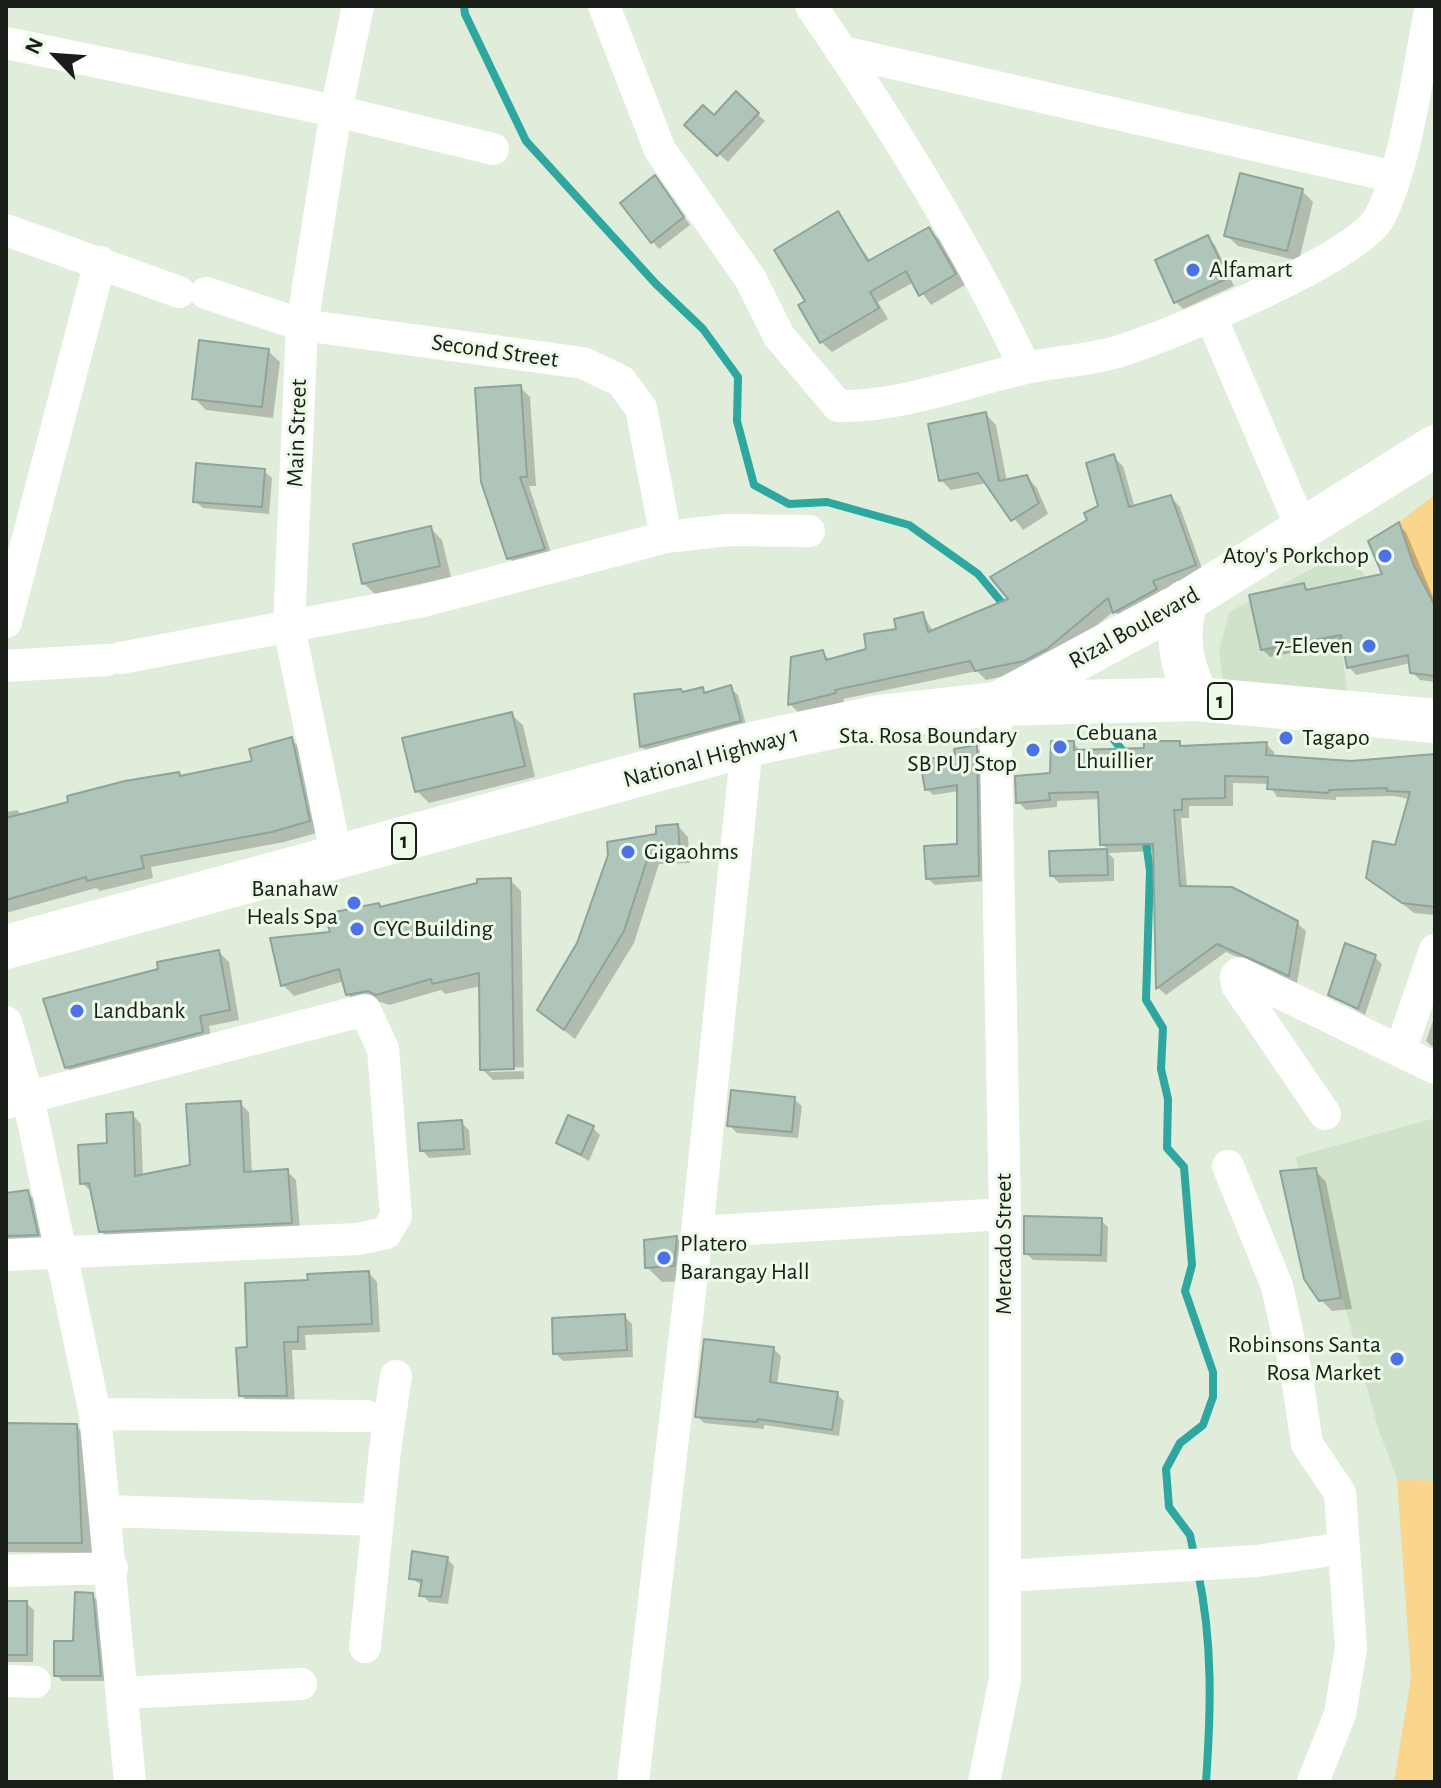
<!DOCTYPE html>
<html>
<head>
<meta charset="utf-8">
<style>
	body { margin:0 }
	#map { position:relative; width:1441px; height:1788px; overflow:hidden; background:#e0eddb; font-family:"Alegreya Sans",sans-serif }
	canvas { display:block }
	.frame { position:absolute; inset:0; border:8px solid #1a1e18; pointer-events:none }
	.north { position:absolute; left:16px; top:16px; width:80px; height:80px; -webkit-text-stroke:6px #eefae8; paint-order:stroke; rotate:295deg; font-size:22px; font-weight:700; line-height:32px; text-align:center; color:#1a1e18 }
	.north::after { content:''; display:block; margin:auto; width:28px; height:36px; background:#1a1e18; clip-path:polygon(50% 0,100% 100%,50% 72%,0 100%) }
</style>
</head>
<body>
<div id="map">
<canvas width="1441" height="1788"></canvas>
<div class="frame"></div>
<div class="north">N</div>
</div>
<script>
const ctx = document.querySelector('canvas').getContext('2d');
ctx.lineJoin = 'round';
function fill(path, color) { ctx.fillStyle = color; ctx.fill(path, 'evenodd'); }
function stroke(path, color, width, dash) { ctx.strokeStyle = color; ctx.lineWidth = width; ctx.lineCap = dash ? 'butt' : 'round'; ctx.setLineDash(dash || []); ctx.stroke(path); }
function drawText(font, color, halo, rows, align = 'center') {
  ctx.font = font + ' "Alegreya Sans",sans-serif'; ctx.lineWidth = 6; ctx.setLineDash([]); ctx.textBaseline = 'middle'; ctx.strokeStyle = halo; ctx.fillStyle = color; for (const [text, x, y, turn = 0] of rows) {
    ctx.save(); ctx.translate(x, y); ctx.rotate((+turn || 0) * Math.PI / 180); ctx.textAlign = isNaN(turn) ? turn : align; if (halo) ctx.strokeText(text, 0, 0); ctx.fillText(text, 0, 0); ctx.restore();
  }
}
fill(new Path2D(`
	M1348,550l38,59 -48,8 9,74 -123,-3 -5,-36 10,-40z
	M1435,1118v363l-38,-2 -20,-54 -36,-133 -46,-135z`), '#d1e2ca');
fill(new Path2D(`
	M1435,495v109l-33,12 28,-19 -16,-31 -15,-44z
	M1397,1479l38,2v301h-41l17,-105z`), '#fad58c');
fill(new Path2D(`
	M736,94l29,27 -37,41 -34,-30 20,-14z
	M662,185l28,40 -31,24 -7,-8z
	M1302,191l11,11 -14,59 -61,-15 -12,-11z
	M837,213l34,49 58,-33 10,10 26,46 -34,20 -17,-23 -36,20 10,17 -56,33 -11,-10 -14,-41z
	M1208,238l7,7 19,41 -51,23 -7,-7z
	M268,351l12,11 -7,56 -67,-8 -12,-12z
	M520,387l10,10 6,89h-7l24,73 -34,9 -10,-10z
	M986,414l10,11 11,57 20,-5 10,11 11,26 -25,16 -36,-47 -36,7 -10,-10z
	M1114,457l9,9 12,42 36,-11 9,10 24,67 -44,17 5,8 -41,22 -10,-10 -57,47 -23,12 -48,10 -9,-9 -134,28 1,4 -45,10 -9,-9 32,-52 9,9 38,-11 53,-36 12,18 77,-32 89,-93z
	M264,471l8,7 -3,36 -66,-6 -8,-7z
	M1398,524l8,8 29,70v80l-15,-2 -8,-8 -1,-9 -55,12 -7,-8 -5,-25 -74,15 -8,-8 42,-64 6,7 75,-17z
	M430,528l12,12 9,37 -76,17 -12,-11z
	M730,688l8,7 9,33 -97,26 -8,-7 -6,-51 66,-7 5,5z
	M511,714l12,11 12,52 -106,26 -12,-12z
	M291,739l11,11 18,82 -36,10 -133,25 2,11 -53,13 -4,-3 -90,25v-101l11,-2 6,6 156,-42 3,4 73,-15z
	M1073,743l9,9 64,-2 33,-7 6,5 81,-4 8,8v5l77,6 84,-8v49l-41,-8 -58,1v3l-59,-3 -8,-13 -36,-1v23h-44v12h-8l6,70 110,35 9,8 -9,52 -71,-31 -60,43 -8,-7 -3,-137 -47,2 6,6v22l-55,2 -8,-8v-22l58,-2 -7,-7 -2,-45 -43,2v6l-31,3 -8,-8 34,-27z
	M976,747l6,6 3,128 -50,4 -7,-6 31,-34v-54l-26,4 -6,-6 30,-32z
	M678,826l10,11 2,26 -31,1 -25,79 -59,96 -36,-29 40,-66 31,-89z
	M1435,826v89l-21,-2 -46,-36 28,-29z
	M510,880l11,11 3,188 -31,1 -11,-11 -1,-83 -36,8 -4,-4 -52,15 -8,-3 -22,3 -12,-11 -3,-13 -50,15 -11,-11 49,-52 46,-28 4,4zM524,1067v4l-34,1v-4z
	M219,952l10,10 10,58 -30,6 3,16 -135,35 -11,-10 94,-97z
	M1375,957l7,7 -17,51 -35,-21z
	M1435,1015v34l-9,-8z
	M794,1099l8,7 -4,32 -61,-5 -8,-8z
	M240,1103l9,9 3,62 35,-3 9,9 4,51 -190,9 -9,-9 -9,-39 -10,-9 50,-69 9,10 2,53 49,-10z
	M461,1122l8,8 2,25 -42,3 -7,-8z
	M593,1128l7,7 -11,26 -31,-18z
	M1315,1170l11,12 26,127 -20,2 -12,-12z
	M27,1192l12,12 9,41 -42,9v-59z
	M1101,1220l7,7 -1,35 -74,-2 -7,-7z
	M677,1238l15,15 -3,28 -27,1 -15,-15z
	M369,1273l8,9 3,50 -75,3 1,15h-14l3,54h-45l-9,-9 9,-46 60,-67z
	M624,1316l8,8 1,33 -70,4 -8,-8z
	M774,1349l7,7 -4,29 60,9 7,7 -5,35 -75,-11v4l-60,-6 -7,-7z
	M6,1425l70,1 11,10 5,117 -86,-1z
	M447,1559l7,7 -6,38 -19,-2 -7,-7 1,-9 -12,-8z
	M92,1595l6,6 8,80h-44l-6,-6 19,-32z
	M6,1603h20l8,7 -1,52h-27z`), '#0003');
stroke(new Path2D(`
	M464,6l1,8 61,127 130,143 47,45 35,48 -1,44 17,64 35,19 38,-2 82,23 69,49 30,36
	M1109,734l19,23
	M1145,835l5,36 -4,129 17,28 -2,41 7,30 -1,49 17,19 8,98 -7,26 28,81v25l-10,28 -23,18 -14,26 3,38 21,28 5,24
	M1198,1572c15,71 13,138 8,210`), '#2da79f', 8);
const building = new Path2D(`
	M736,91l23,22 -42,43 -33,-31 19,-20 11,10z
	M1240,173l63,16 -16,62 -63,-15z
	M655,175l29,42 -33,26 -31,-40z
	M838,211l30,50 61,-34 27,47 -37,22 -13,-25 -36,21 9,16 -59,35 -22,-38 7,-4 -31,-51z
	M1208,235l20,43 -54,25 -19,-43z
	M199,340l70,9 -7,58 -70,-8z
	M521,385l6,92h-7l25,72 -38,10 -26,-77 -6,-94z
	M986,412l13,69 28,-6 12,28 -28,18 -33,-48 -39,8 -11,-57z
	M1114,454l15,53 42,-12 25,70 -43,16 4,8 -44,24 -5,-15 -61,51 -23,12 -49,10 -5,-10 -135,29 1,3 -48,12 3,-48 32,-7 3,10 40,-11 -2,-15 32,-5 -2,-10 29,-7 5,20 80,-33 -18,-22 97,-57 -3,-7 14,-7 -12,-43z
	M196,463l69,6 -3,38 -69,-5z
	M1399,522l15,44 21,40v70l-25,-3 -2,-18 -61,13 -6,-33 -80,15 -12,-55 55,-12 2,7 76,-16 -14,-33z
	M431,526l9,40 -78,18 -9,-40z
	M731,685l10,36 -101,26 -6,-53 47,-5 1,3 21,-5 1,6z
	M512,712l13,54 -110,26 -13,-54z
	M292,737l18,84 -38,11 -131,24 3,12 -57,13 -1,-4 -80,23v-82l62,-16 -1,-6 58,-15 54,-9 1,4 72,-15 -3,-12z
	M1051,741h23v9l70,-2v-7h36v5l87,-4 -1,13 85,6 84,-7v153l-33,-4 -36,-25 7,-37 22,4 15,-53 -23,-1v-3l-58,2 -1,3 -61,-4 1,-12 -43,-1v22l-43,1v11h-8l6,76 52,1 66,34 -9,55 -72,-32 -61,45 -3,-145 -53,1 -2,-53 -49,1 1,7 -34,3 -1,-27 35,-3z
	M977,745l2,131 -53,3 -2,-33 33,-2v-59l-32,5 -5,-30 35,-5 -1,-6z
	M678,824l2,29 -31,1 -25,77 -60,99 -27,-20 40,-67 31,-88 -1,-13 49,-8v-8z
	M1107,849l1,26 -58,1 -1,-25z
	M511,878l3,191 -34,1 -1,-97 -47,11 -1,-5 -55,16 -8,-4 -22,4 -7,-26 -58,17 -11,-48 60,-6 -5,-18 54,-11 1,4 97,-24v-4z
	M1345,943l31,12 -18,54 -30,-14z
	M219,950l11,60 -30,6 3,16 -138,36 -22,-69 115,-30 -1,-7z
	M731,1090l64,7 -3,35 -65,-6z
	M241,1101l3,71 44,-3 4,54 -193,9 -10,-49 -9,1 -2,-39 29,-2 -1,-29 27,-2 2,64 55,-11 -4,-61z
	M568,1115l26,11 -13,29 -25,-12z
	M462,1120l2,29 -44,2 -2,-28z
	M1316,1168l25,130 -22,3 -15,-22 -24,-108z
	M28,1190l10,45 -32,1v-43z
	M1024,1216l78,2 -1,37 -77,-1z
	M677,1236l-3,30 -29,2 -1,-28z
	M369,1271l3,53 -74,3v15h-14l3,54h-48l-3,-48 11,-1 -2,-64 63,-3 -1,-6z
	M625,1314l2,36 -74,4 -1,-36z
	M704,1339l70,8 -4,35 68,10 -6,38 -74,-11 -1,3 -62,-5z
	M6,1423l71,1 5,119h-76z
	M412,1551l36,6 -7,40 -22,-1 3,-16 -13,-1z
	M75,1592l18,1 8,83h-47v-35h19z
	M6,1601h21v54h-21z`);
fill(building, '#b0c5ba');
stroke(building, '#90a399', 2);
stroke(new Path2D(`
	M604,6l56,144 90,128 29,58 59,70c62,1 123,-23 184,-37 33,-8 69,-8 101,-19 50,-16 233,-91 256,-132 27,-50 40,-154 52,-212
	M811,6c79,115 155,236 214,362
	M6,43l330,68 157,38
	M843,52l552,125
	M6,230l173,62
	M206,293l96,32 281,38 38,18 20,27 25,129
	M1211,317l91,212
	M6,622l94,-360
	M121,658l302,-57 243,-64 62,-7 81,1
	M6,666l101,-6
	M337,859l-48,-232 13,-302 34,-214 22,-105
	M6,1022l22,75 67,317 35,368
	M1401,1049l34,-99
	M6,1103l359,-93 18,39 13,167 -10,17 -28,6 -352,16
	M1325,1114l-88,-129 -1,-9 3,-3 196,95
	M1228,1166l49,120 20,91 10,67 33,49 11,155 -11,66 -27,68
	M697,1232l308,-18
	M95,1414l271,2
	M107,1511l270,9
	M6,1571l106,-3
	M1005,1576l252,-15 87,-13
	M365,1647l20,-197 11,-74
	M6,1681l29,1
	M122,1693l179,-9
	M633,1782l64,-550 50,-487
	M984,1782l21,-103v-465l-10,-510`), '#fff', 32);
stroke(new Path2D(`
	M995,704l190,-102 250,-156`), '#fff', 42);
stroke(new Path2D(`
	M1185,602c-9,38 -4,64 13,97
	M6,947l741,-202 132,-28 116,-13 203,-5 237,22`), '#fff', 44);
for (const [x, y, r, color] of [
	[1193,270,8,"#4c72e5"],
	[1385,556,8,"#4c72e5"],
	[1369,646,8,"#4c72e5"],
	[1286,738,8,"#4c72e5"],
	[1060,747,8,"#4c72e5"],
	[1033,750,8,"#4c72e5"],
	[628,852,8,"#4c72e5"],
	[354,903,8,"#4c72e5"],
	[357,929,8,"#4c72e5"],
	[77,1011,8,"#4c72e5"],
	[664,1258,8,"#4c72e5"],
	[1397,1359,8,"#4c72e5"]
]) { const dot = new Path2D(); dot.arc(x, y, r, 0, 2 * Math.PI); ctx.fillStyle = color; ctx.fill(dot); stroke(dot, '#eefae8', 3); }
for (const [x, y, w] of [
	[1220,701,24],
	[404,841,24]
]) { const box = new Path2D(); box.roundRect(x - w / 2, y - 18, w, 36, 6); ctx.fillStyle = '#eefae8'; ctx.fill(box); stroke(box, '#1a1e18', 2); }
drawText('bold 22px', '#1a1e18', null, [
	["1",1220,701],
	["1",404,841]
]);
drawText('24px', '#1a1e18', '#eefae8', [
	["Alfamart",1209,270],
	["Atoy's Porkchop",1369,556,"right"],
	["7-Eleven",1353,646,"right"],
	["Cebuana",1076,733],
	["Lhuillier",1076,761],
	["Sta. Rosa Boundary",1017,736,"right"],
	["SB PUJ Stop",1017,764,"right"],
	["Tagapo",1302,738],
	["Gigaohms",644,852],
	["Banahaw",338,889,"right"],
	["Heals Spa",338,917,"right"],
	["CYC Building",373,929],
	["Landbank",93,1011],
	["Platero",680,1244],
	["Barangay Hall",680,1272],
	["Robinsons Santa",1381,1345,"right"],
	["Rosa Market",1381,1373,"right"]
], 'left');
drawText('24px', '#1a1e18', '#eefae8', [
	["Second Street",495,351,8],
	["Main Street",297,433,-88],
	["Rizal Boulevard",1134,628,-29],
	["National Highway 1",711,757,-15],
	["Mercado Street",1004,1244,-90]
]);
</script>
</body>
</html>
